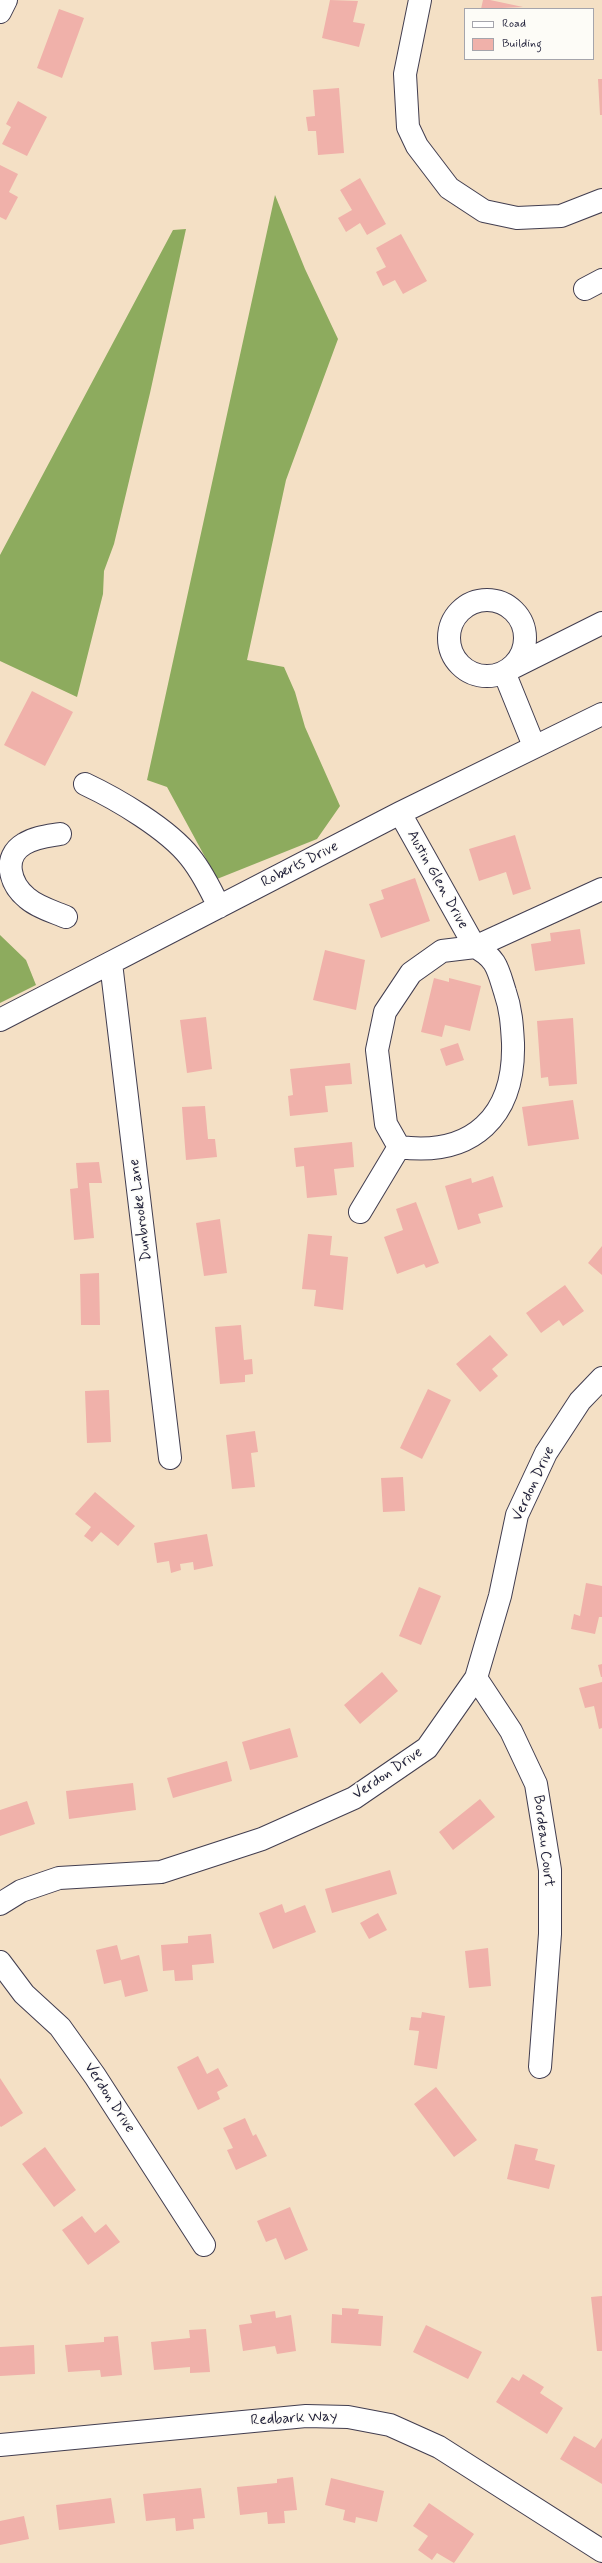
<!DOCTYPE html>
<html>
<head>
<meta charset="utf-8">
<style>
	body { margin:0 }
	#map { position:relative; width:602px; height:2563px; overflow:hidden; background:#f4e0c5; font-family:Mynerve,sans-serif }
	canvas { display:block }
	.legend { position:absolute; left:464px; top:8px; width:130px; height:52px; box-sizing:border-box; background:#fdfcf7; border:1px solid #a5a5ac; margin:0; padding:5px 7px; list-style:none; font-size:12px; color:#22223b }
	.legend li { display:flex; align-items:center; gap:8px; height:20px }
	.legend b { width:20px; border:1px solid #a5a5ac }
</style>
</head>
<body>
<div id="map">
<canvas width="602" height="2563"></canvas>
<ul class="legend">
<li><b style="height:5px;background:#fff"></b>Road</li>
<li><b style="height:11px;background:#f0b1aa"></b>Building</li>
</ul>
</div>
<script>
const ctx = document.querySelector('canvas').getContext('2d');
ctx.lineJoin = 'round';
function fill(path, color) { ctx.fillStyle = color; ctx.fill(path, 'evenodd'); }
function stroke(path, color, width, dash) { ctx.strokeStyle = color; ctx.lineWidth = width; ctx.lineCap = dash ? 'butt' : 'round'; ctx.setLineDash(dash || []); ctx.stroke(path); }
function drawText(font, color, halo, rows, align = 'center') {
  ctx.font = font + ' Mynerve,sans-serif'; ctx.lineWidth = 3; ctx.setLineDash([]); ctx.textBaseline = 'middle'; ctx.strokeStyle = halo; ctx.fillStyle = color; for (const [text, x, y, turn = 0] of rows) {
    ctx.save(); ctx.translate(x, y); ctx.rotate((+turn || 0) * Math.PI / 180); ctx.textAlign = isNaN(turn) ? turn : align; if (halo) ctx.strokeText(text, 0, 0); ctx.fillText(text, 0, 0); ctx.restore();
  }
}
fill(new Path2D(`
	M275,195l30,74 33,70 -52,141 -39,180 37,7 11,25 10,35 35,79 -23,33 -100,40 -50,-92 -20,-7z
	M186,229l-36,164 -36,151 -10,27 -1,23 -26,103 -77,-36v-106l173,-325z
	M0,935l26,25 10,25 -36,18z`), '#8dab5e');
fill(new Path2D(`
	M330,0l28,1 -5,21 12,2 -6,23 -37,-9z
	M483,0h7l33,7 -42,2z
	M59,9l25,9 -22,60 -25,-10z
	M598,79h4v36h-2z
	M339,88l5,65 -26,2 -2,-24h-8l-2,-14 9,-1 -2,-26z
	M18,101l29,16 -20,39 -25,-12 9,-17 -5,-3z
	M0,165l18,9 -9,18 9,5 -12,23 -6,-3z
	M360,178l26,46 -19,11 -7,-12 -14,9 -8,-14 14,-8 -12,-20z
	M401,234l26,47 -24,13 -8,-14 -12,6 -7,-14 10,-5 -10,-19z
	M32,691l41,21 -28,54 -41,-21z
	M515,835l16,54 -18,6 -7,-23 -27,9 -10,-32z
	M415,878l15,43 -49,17 -12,-34 15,-5 -3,-9z
	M580,929l5,35 -50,7 -4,-27 20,-3 -1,-8z
	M325,950l40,10 -9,50 -43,-10z
	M434,978l15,4v-4l32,8 -11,45 -25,-6 -3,12 -21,-5z
	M206,1017l6,52 -25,4 -7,-53z
	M573,1018l4,66 -28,2 -1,-9 -7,1 -4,-57z
	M458,1043l6,17 -18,6 -6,-17z
	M350,1063l2,21 -27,2 3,26 -38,4 -2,-20 5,-1 -3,-26z
	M573,1100l6,39 -51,7 -6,-39z
	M205,1106l3,33h7l2,18 -31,3 -4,-53z
	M352,1142l2,25 -20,2 3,26 -30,3 -3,-32 -8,1 -2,-19z
	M99,1162l3,21h-13l5,55 -20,2 -4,-51 8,-1 -2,-25z
	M493,1176l10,31 -25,7 3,9 -23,7 -13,-44 26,-8 1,5z
	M416,1202l23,61 -13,5 -2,-4 -27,10 -13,-37 19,-7 -7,-21z
	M220,1219l7,54 -23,3 -8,-53z
	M308,1234l24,2 -2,19 18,2 -5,53 -29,-4 2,-16 -14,-1z
	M602,1246v29l-14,-12z
	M99,1273l1,52h-19l-1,-51z
	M565,1285l19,26 -21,15 -4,-6 -18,13 -15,-20z
	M241,1325l3,35 8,-1 1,15 -8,1v7l-25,2 -5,-57z
	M490,1335l18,20 -16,14 6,7 -18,16 -24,-28z
	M428,1389l23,11 -29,59 -22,-11z
	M109,1390l2,52 -24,1 -2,-52z
	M255,1431l3,21 -7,1 4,34 -23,2 -6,-54z
	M403,1477l2,34 -22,1 -2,-34z
	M95,1492l40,34 -17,20 -17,-14 -9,10 -8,-6 7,-9 -16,-13z
	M207,1534l6,32 -19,4 -1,-8 -13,2 1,6 -10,3 -2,-12 -12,2 -3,-20z
	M586,1583l16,3v31h-3l-4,17 -24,-5 3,-15 6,2z
	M419,1587l22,9 -20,49 -22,-9z
	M602,1664v13h-1l-3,-12z
	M382,1672l16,19 -38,33 -16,-19z
	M602,1682v46l-3,1 -5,-23 -9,2 -6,-20z
	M290,1728l8,29 -48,13 -8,-28z
	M227,1761l5,20 -59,17 -6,-20z
	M133,1783l3,27 -67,9 -3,-28z
	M480,1799l15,18 -42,33 -14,-18z
	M27,1801l8,23 -35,12v-26z
	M390,1870l7,24 -65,19 -7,-24z
	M282,1904l3,9 20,-8 11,27 -43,17 -14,-36z
	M378,1913l9,17 -18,9 -9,-16z
	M211,1934l3,29 -22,2 1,15 -18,1 -1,-11 -11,1 -2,-26 27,-2v-7z
	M117,1945l4,15 18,-5 9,36 -23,6 -4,-17 -17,4 -8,-34z
	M488,1948l3,38 -22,2 -4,-37z
	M422,2012l23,4 -8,53 -23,-4 5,-34 -10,-1 2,-13 10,1z
	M198,2056l9,18 11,-6 10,18 -11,6 3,7 -22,11 -21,-43z
	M0,2078l23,35 -22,14 -1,-1z
	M436,2087l41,53 -23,17 -40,-53z
	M245,2118l8,18 3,-2 11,22 -31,14 -9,-20 6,-2 -10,-20z
	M515,2144l23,5 -3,11 20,5 -6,24 -42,-10z
	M45,2147l31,43 -22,17 -32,-43z
	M290,2207l18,43 -23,10 -9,-22 -10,4 -9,-21z
	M82,2216l13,17 11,-9 14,18 -32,23 -26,-35z
	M602,2296v55h-5l-6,-54z
	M342,2308l17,1 -1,5 25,2 -2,30 -50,-3 1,-29 10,1z
	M275,2311l1,7 15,-3 5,36 -19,3 -2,-8 -32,5 -4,-26 13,-2 -2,-8z
	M426,2325l56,27 -14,27 -55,-27z
	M206,2329l4,43 -20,1v-6l-36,3 -3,-28 39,-4 -1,-8z
	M118,2336l4,39 -21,2 -1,-7 -32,2 -3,-27 39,-3v-5z
	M34,2345l1,29 -35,2v-29z
	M523,2374l21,13 -4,6 23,15 -16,26 -51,-32 16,-25 7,4z
	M574,2436l21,12 7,-10v46l-42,-25z
	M293,2477l4,33 -13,1 1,12 -17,1 -1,-12 -27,3 -3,-28 40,-4v-4z
	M331,2478l53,13 -7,31 -21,-5 -1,6 -12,-3 2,-10 -20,-5z
	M201,2488l4,30 -12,1 1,10 -18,2 -1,-13 -29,3 -3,-27z
	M111,2498l4,25 -56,7 -3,-25z
	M429,2503l45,31 -20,29 -17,-10 -5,7 -14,-10 10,-14 -15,-10z
	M24,2516l5,23 -29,6v-24z`), '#f0b1aa');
const minor = new Path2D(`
	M420,0l-15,74 3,53 9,19 32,42 35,23 33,7 44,-2 41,-16
	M0,12l6,-12
	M585,289l17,-9
	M449 638a38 38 0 1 1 76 0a38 38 0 1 1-76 0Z
	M534,746l-30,-74 98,-49
	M85,784c32,15 83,45 105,73 12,15 21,33 29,50
	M400,813l75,134c22,11 23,23 30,45 6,17 7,33 8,51 2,73 -40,114 -114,104l-13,-23 -9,-74 8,-38 26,-39 31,-22 33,-4 127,-58
	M60,834c-12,2 -25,3 -36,10 -22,13 -14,40 3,54 10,9 27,14 39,19
	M111,963l59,495
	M0,1020l400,-207 202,-99
	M360,1212l39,-65
	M476,1678l35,53 25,53 14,86v64l-10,133
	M0,1904l21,-13 38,-13 102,-6 101,-33 92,-41 73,-50 49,-70 24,-82 17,-81 29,-62 34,-52 22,-23
	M0,1962l24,32 36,33 35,49 109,169
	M0,2445l306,-29 42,1 42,8 49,22 163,104`);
stroke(minor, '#423e50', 24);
stroke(minor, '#fff', 22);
drawText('15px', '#22223b', '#fdfcf7', [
	["Roberts Drive",300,865,-27],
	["Austin Glen Drive",437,880,61],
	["Dunbrooke Lane",141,1210,-97],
	["Verdon Drive",534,1484,-65],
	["Verdon Drive",388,1774,-34],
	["Bordeau Court",543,1841,83],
	["Verdon Drive",109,2098,57],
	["Redbark Way",294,2419,-3]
]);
</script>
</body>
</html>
